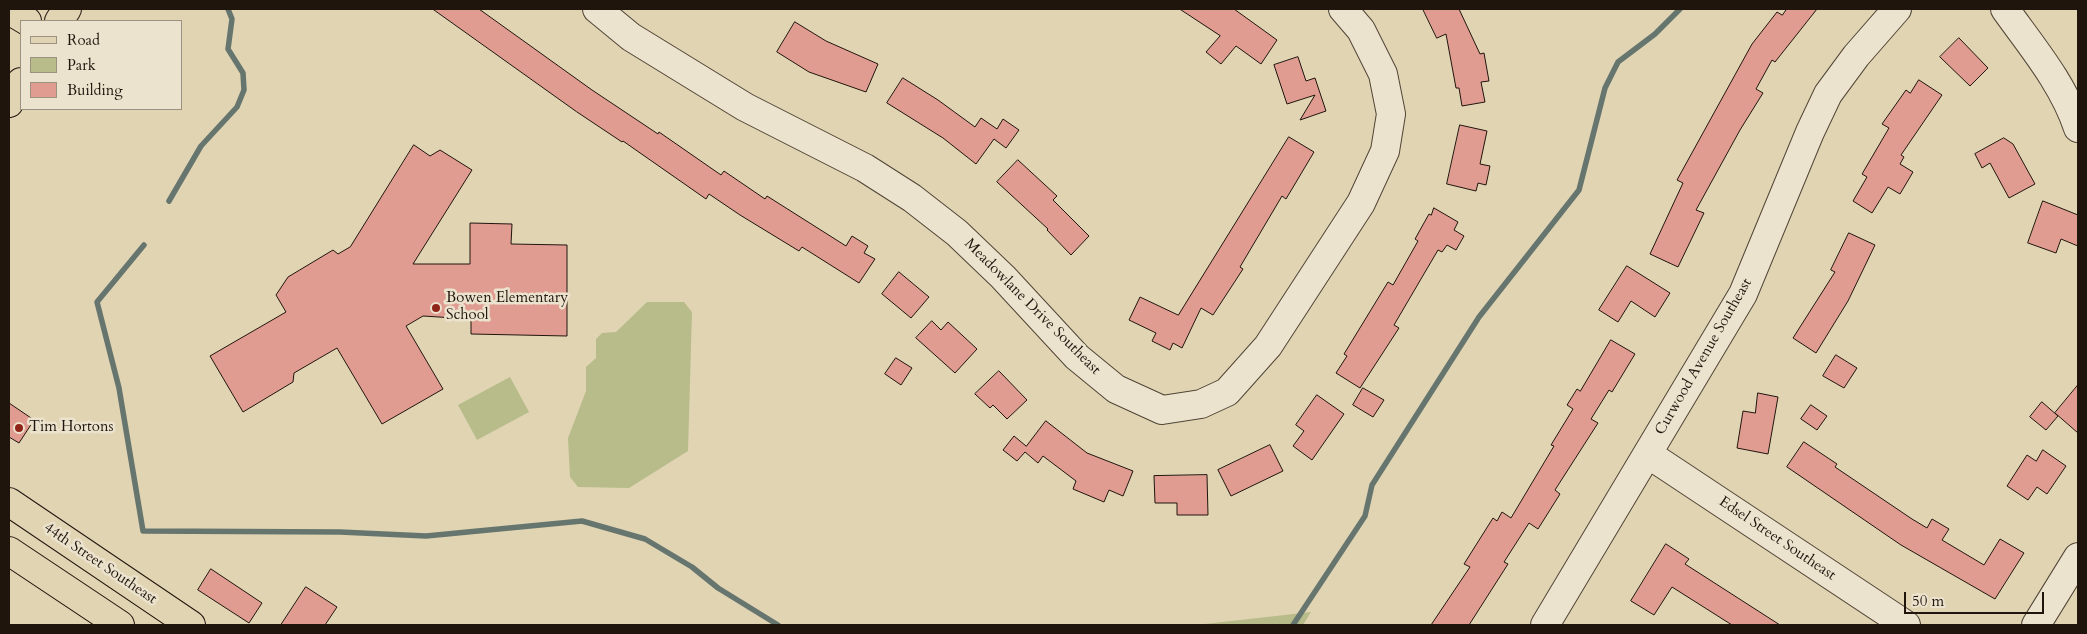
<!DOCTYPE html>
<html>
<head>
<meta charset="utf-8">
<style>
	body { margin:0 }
	#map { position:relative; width:2087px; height:634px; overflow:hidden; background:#e1d4b3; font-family:Cardo,serif }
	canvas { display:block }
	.frame { position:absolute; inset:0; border:10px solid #20150d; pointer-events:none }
	.legend { position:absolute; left:20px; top:20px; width:162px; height:90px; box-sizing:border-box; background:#ece3ce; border:1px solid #9a9181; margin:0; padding:6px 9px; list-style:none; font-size:15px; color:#20150d }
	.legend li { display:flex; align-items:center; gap:10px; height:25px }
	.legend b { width:25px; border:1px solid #9a9181 }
	.scale { position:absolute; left:1904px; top:592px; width:140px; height:22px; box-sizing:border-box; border:2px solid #20150d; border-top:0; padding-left:6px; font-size:15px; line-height:18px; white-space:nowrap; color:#20150d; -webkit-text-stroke:4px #ece3ce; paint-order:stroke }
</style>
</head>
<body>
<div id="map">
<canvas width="2087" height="634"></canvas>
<div class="frame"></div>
<ul class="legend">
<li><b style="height:6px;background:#e1d4b3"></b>Road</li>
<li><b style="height:14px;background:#b7bc8a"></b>Park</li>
<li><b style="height:14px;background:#e09c91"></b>Building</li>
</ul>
<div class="scale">50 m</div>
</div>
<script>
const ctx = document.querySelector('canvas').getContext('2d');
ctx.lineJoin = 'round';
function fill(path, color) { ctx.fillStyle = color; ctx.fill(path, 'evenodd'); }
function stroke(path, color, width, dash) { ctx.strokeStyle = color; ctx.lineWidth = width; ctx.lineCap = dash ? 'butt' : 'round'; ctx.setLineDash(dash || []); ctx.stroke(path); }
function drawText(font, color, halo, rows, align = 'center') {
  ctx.font = font + ' Cardo,serif'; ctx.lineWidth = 5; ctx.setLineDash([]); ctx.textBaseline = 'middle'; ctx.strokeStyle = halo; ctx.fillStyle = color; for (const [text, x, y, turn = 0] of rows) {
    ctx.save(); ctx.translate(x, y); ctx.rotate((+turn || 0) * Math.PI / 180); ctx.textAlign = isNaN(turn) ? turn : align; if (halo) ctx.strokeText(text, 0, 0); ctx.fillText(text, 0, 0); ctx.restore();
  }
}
fill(new Path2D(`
	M647,302h37l8,10 -4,139 -59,37 -51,-1 -8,-10 -2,-39 18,-47v-24l10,-9v-19l6,-6 14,-1z
	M510,377l19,35 -52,28 -19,-35z
	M1311,612l-8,13h-107z`), '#b7bc8a');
stroke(new Path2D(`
	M169,201l32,-55 36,-39 7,-17 -1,-17 -15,-24 4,-30 -4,-10
	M144,245l-47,57 22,86 24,143 197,1 86,4 156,-15 63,18 47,28 26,21 60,37
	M1293,625l72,-109 7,-31 107,-168 100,-127 26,-102 13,-26 37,-28 25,-25`), '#66766f', 5.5);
const building = new Path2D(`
	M433,9h46l113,81 66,44 1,-2 62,43 3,-4 41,28 2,-3 79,50 6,-10 16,10 -4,7 11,6 -16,24 -57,-36 -3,4 -59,-36 -31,-21 -3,5 -83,-58 -1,1 -45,-30z
	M1180,9h54l43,31 -16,24 -25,-18 -15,18 -15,-12 14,-16z
	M1423,9h36l21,45 4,-1 5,28 -8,1 4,20 -23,4 -3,-18h-3l-10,-54 -9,4z
	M1787,9h30l-42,53 -3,-2 -16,29 7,4 -23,37 -44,80 8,3 -26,54 -28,-13 33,-71 -6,-3 75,-136 25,-32 5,3z
	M795,22l31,19 52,23 -12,28 -57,-20 -32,-20z
	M1959,38l29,30 -18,18 -30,-29z
	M1298,57l8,24 9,-3 11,33 -26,9 15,-25 -28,9 -13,-39z
	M903,78l35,22 37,27 6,-9 16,11 6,-10 16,11 -13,18 -12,-9 -18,25 -33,-26 -56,-35z
	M1919,80l23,15 -41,60 3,2 -4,7 13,8 -13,22 -12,-7 -16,26 -19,-12 14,-24 -5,-3 27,-46 -7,-4 24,-34 4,3z
	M1460,125l27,6 -7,33 10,2 -4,19 -8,-2 -2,8 -29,-7z
	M1289,137l25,15 -28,47 -4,-3 -42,71 3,2 -30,46 -12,-7 -19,40 -9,-5 -3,7 -18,-9 4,-8 -27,-13 11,-23 38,18z
	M2004,138l9,6 22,40 -26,14 -19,-35 -8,5 -7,-14z
	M414,145l16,11 10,-6 32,20 -59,94h57v-41l42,1 -1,20 56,1v91l-96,-2v-15l-48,-3 -17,10 37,63 -61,35 -45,-76 -43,25 -1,9 -50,30 -33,-56 76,-44 -10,-17 12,-18 45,-27 5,4 12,-7z
	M1018,160l39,36 -4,4 36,36 -18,19 -24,-25 1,-1 -51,-47z
	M2043,201l35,14v31l-17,-7 -5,14 -28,-10z
	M1434,208l24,14 -4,8 10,6 -8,14 -9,-5 -5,7 -4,-2 -44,75 5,3 -39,60 -24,-15 11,-17 -3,-2 44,-72 5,3 25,-44 -3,-2 14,-25 2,1z
	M1849,233l26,12 -27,56 -32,52 -23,-15 42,-66 -4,-2z
	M1627,266l43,27 -15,24 -24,-16 -13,21 -19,-12z
	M899,272l30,25 -18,21 -29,-24z
	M932,321l9,9 7,-8 29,27 -22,24 -39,-35z
	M1611,340l24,14 -23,38 -3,-2 -18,29 7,4 -43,67 5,4 -22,35 -9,-6 -25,39 4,2 -39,61h-38l39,-58 -6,-3 29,-46 4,3 5,-9 9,6 43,-72 -3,-1 22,-36 -6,-4 10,-16 3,2z
	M1836,355l21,13 -13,20 -21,-12z
	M896,358l16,10 -11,17 -16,-11z
	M999,371l28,29 -20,19 -14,-14 -3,3 -15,-14z
	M2078,385v48l-23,-20z
	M1363,388l21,12 -11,17 -20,-12z
	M1758,393l20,4 -10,57 -31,-6 6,-37 12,2z
	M1317,395l27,19 -32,46 -19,-14 11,-15 -8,-6z
	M2042,402l16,14 -12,14 -16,-13z
	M9,403l25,17 -15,23 -10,-6z
	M1811,405l16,11 -10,14 -16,-11z
	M1046,421l41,32 46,18 -10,25 -14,-6 -5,12 -31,-13 3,-8 -33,-25 -5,7 -13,-11 -8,9 -14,-11 11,-14 12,10z
	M1804,442l33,22 -2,3 77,52 15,9 5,-9 17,10 -7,11 42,25 16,-26 24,14 -29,46 -94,-54 -114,-78z
	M1270,445l13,26 -52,25 -13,-26z
	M2043,450l23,16 -19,28 -10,-7 -9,13 -21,-14 20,-31 9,6z
	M1207,475l1,40h-31v-12h-22l-1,-27z
	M1666,544l23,15 -4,5 95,61h-48l-60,-38 -18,28 -23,-14z
	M211,569l51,34 -13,20 -51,-33z
	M306,587l31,20 -12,18h-44z`);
fill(building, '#e09c91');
stroke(building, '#20150d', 1);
const minor = new Path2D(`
	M597,9l34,28 114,70 120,61 47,30 45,35 46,44 74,80 39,32 46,21 39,-6 26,-12 41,-46 93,-143 24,-52 6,-37 -8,-40 -22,-44 -18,-21
	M2005,9c27,38 58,74 73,119
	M1648,454l258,171
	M1545,625l198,-331 67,-162 18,-38 28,-38 41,-47
	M2036,625l42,-68`);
const major = new Path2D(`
	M12,12l15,9
	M59,21l8,-12
	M9,103l12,-21
	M9,502l182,123
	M9,551l111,74`);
stroke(minor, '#504536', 30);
stroke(major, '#20150d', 30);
stroke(minor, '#ece3ce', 28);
stroke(major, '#e1d4b3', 28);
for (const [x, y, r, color] of [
	[436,308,5,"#8f2418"],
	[19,428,5,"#8f2418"]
]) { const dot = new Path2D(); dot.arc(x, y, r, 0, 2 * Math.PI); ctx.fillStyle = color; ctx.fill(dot); stroke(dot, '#ece3ce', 2); }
drawText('15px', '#20150d', '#ece3ce', [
	["Bowen Elementary",446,299],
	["School",446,316],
	["Tim Hortons",29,428]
], 'left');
drawText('15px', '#20150d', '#ece3ce', [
	["Meadowlane Drive Southeast",1032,307,45],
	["Curwood Avenue Southeast",1704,357,-60],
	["Edsel Street Southeast",1777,539,34],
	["44th Street Southeast",100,564,34]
]);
</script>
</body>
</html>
